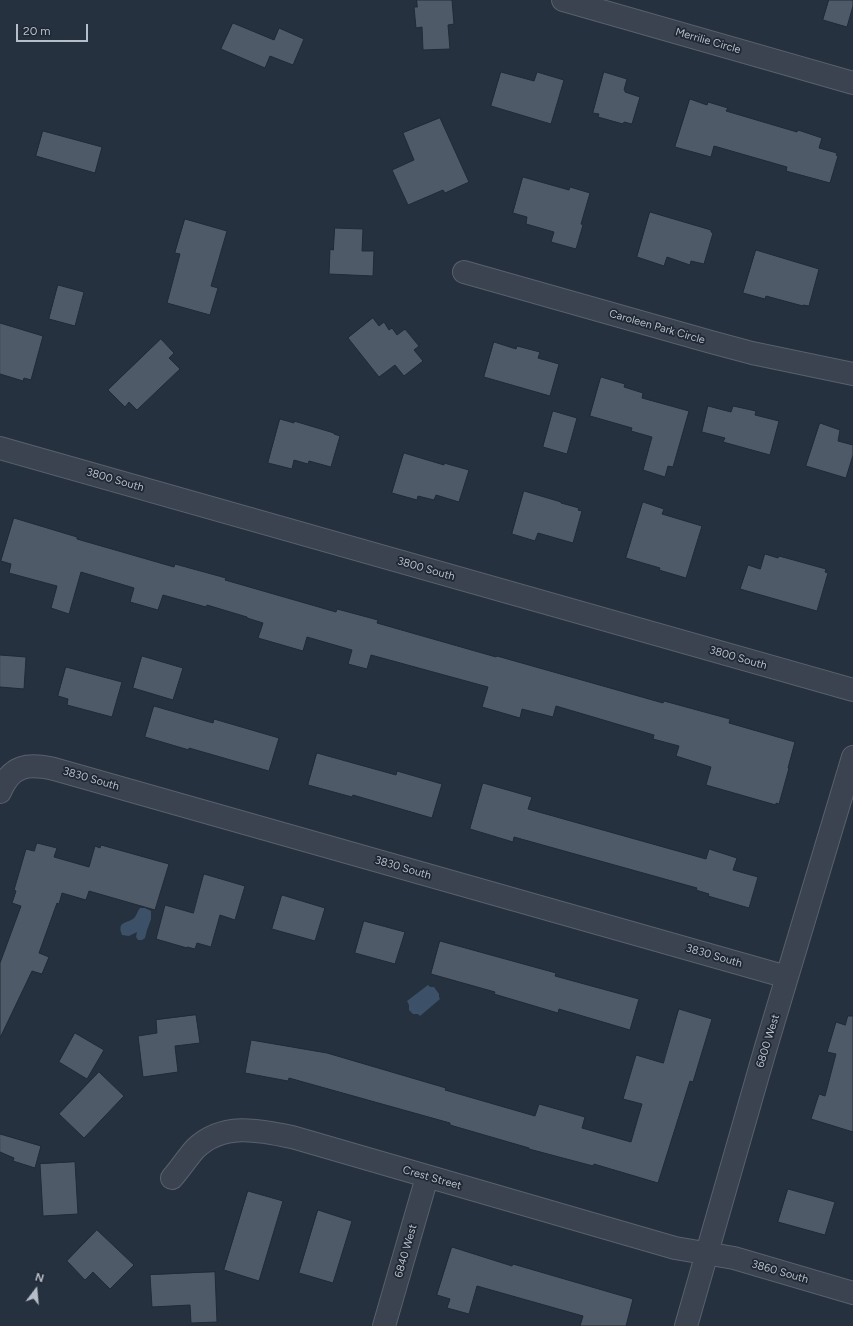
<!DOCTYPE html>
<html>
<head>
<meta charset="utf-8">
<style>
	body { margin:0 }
	#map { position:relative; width:853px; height:1326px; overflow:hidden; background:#26313f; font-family:Figtree,sans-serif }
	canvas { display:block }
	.north { position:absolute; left:16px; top:1270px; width:40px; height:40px; -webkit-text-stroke:3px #1f2834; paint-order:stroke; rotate:16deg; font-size:11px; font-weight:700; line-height:16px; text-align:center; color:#b6bec9 }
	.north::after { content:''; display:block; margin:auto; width:14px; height:18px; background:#b6bec9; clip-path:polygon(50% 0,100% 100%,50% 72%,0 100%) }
	.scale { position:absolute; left:16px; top:24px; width:72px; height:18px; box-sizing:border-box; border:2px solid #b6bec9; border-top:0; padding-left:5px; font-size:12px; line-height:14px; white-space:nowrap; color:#b6bec9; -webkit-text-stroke:3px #1f2834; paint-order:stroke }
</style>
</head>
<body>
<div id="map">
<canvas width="853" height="1326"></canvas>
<div class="north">N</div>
<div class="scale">20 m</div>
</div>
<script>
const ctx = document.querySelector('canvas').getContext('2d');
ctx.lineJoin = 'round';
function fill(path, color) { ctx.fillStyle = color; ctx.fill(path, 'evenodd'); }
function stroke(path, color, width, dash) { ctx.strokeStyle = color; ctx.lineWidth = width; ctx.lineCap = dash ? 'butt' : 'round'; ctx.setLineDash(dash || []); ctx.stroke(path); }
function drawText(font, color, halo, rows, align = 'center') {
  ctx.font = font + ' Figtree,sans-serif'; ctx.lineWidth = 3.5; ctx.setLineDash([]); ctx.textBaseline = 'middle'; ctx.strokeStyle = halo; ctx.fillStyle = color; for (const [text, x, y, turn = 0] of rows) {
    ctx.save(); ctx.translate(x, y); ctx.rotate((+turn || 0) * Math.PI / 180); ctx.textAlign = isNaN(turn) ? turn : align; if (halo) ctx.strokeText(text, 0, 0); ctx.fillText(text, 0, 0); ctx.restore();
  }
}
fill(new Path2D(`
	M140,908h5l6,3v8l-4,11 -2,8 -3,2h-4l-2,-3 1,-5 -8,4 -7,-1c-6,-15 7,-11 13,-18 2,-3 3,-7 5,-9z
	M428,985l2,2h4l5,7v3l1,2 -20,17 -2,-2h-5l-4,-4v-5l-2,-4z`), '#3c5067');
const building = new Path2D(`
	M417,0h35l2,24 -6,1 2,24 -27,1 -1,-23 -6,1 -2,-21h3z
	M829,0h24v6l-6,21 -24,-7z
	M233,23l41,17 5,-12 25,11 -11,26 -23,-9 -5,12 -44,-19z
	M501,72l33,9 3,-9 27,8 -13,44 -60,-18z
	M604,72l23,7 -3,11h1v2l15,5 -8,27 -8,-2 -1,2 -25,-7 1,-3 -6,-1z
	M690,99l17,6 1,-3 20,6 -2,3 71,21 1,-2 24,8 -3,10 18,5 -1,2 2,1 -8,27 -44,-12 1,-4 -73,-21 -3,11 -36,-10z
	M440,118l29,64 -24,11 -2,-3 -35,15 -16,-35 22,-10 -11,-27z
	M43,131l59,16 -7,26 -59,-17z
	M523,177l46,13 1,-3 20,6 -9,31 2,1 -7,24 -25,-7 3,-10 -28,-8 1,-7 -14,-4z
	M650,212l61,18v2l2,1 -9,31 -13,-3 -1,4 -23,-8 -3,9 -27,-9z
	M185,219l42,12 -16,55 7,2 -8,27 -43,-12 13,-49 -5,-1z
	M335,228l28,1 -1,22h12l-1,25 -44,-2 1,-25 3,1z
	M756,250l63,19 -10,37 -6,-1v1l-37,-10 -1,3 -22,-6z
	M58,285l26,7 -9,34 -26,-7z
	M373,318l6,8 5,-4 5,8 3,-2 5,7 8,-6 14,17 -5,4 9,11 -19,15 -9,-11 -16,12 -31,-39z
	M0,323l43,13 -12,44 -7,-2 -1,3 -23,-7z
	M161,339l13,14 -5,5 11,11 -43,41 -8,-8 -4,5 -17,-17z
	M494,342l22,7 1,-3 23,6 -2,6 21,6 -9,32 -66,-19z
	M601,377l24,7 -1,3 19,6 -1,5 47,13 -16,56 -5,-1 -3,11 -22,-7 9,-33 -21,-6 1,-3 -42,-12z
	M708,406l23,6 2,-6 23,5 -1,4 24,6 -9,34 -47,-13 2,-4 -23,-6z
	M553,411l24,7 -10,36 -24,-7z
	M280,419l14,4v-2l40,12v1l6,2 -9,31 -22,-6 -1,3 -14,-4 -2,9 -24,-6z
	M820,423l20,7 -2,11 15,4v10l-7,23 -40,-12z
	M404,453l40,12v-2l25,7 -10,32 -23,-7 -2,5 -16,-4 -1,4 -25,-7z
	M524,491l37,11v1l18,5 -1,2 4,1 -9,32 -35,-10 -3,8 -23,-7z
	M643,502l21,7 -2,5 40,12 -16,52 -27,-8 1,-2 -34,-10z
	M14,518l63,19v2l97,28 1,-3 51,14 -1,2 111,32 1,-3 41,11 -1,3 119,34 1,-1 166,47 1,-2 66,18 -1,4 66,19 -7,26h1l-10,36 -3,-1v2l-70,-20 5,-18 -35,-11 3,-10 -26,-7 1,-4 -98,-29 -3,11 -31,-8 -2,9 -38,-11 6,-20 -117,-32 -4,14 -19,-5 4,-14 -45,-13 -4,14 -45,-13 5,-15 -16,-5v-1l-40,-12 -1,2 -43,-12 -5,15 -28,-8 4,-14 -53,-16 -12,42 -18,-6 6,-22 -48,-13 2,-9 -10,-3z
	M765,554l13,4 1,-2 47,13 -1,3 3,1 -11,38 -77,-22 8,-24 12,4z
	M0,655l26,2 -2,32 -24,-2z
	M142,656l41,12 -10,32 -40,-12z
	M66,667l56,15 -10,35 -45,-12 1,-6 -10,-3z
	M154,706l59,17 1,-4 65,19 -10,33 -80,-23v2l-44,-13z
	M317,753l79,22 1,-4 45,13 -10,34 -79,-23 -1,2 -44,-12z
	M483,783l49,14 -4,12 178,50 3,-10 28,9 -4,12 25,7 -9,31 -41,-12 1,-2 -13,-4 1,-2 -183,-51 -1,5 -43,-13z
	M37,843l20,5 -3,9 35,10 6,-21 5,2 1,-3 68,19 -14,46 -66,-19 -3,9 -24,-7 -3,11 -2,-1 -18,50 10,4 -7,17 -10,-3 -32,67v-75l21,-57 -9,-3 4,-12 -2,-1 12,-41 8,2z
	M204,874l41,12 -10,34 -15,-5 -9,32 -14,-4 -2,6 -8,-2v1l-31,-9 9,-34 28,8z
	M282,895l43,13 -10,33 -43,-12z
	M364,921l41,11 -10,32 -40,-11z
	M440,941l116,32 -1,3 84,23 -9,31 -71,-21 -1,4 -64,-19 1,-2 -64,-18z
	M679,1009l33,10 -19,63 -3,-1 -32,102 -64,-19 -1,2 -64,-17v-1l-79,-23v-2l-161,-45 -1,3 -43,-8 6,-33 76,13 119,35 -1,2 90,26 4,-12 46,13 -3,11 49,14 11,-38 -19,-5 13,-44 27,8z
	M196,1015l4,28 -25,3 3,26 -35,5 -5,-41 19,-3 -1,-13z
	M848,1016h5v116l-42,-13 8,-25 6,2 11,-42 -9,-2 9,-30 9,3z
	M75,1033l29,17 -17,29 -28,-17z
	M99,1072l25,24 -40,42 -25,-24z
	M0,1134l41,12 -6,22 -22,-7 1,-3 -14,-6z
	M75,1162l3,52 -35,2 -3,-52z
	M788,1189l47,13 -10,33 -47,-13z
	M248,1191l35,10 -24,80 -35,-11z
	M318,1210l34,11 -19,62 -34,-10z
	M97,1230l37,35 -24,24 -17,-17 -8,8 -18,-19z
	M452,1247l60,19 1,-2 120,35 -7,27h-46l3,-10 -106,-30 -8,28 -22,-6 3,-9 -13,-4z
	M215,1272l2,50 -26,1 -1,-18 -38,2 -2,-32z`);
fill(building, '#4f5a69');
stroke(building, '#212a36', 1);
const street = new Path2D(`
	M563,0l290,83
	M464,272l247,70 41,11 101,21
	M0,448l853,242
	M0,792c11,-27 28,-29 54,-23l733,208
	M172,1178c8,-9 15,-20 23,-29 27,-27 64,-19 97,-12l383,111 59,10 119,35
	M384,1326l43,-149
	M686,1326l80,-279 87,-290`);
stroke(street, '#58616c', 24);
stroke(street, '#3a434f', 22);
drawText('11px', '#b6bec9', '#1f2834', [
	["Merrilie Circle",708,41,16],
	["Caroleen Park Circle",657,327,16],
	["3800 South",115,480,16],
	["3800 South",426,569,16],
	["3800 South",738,658,16],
	["3830 South",91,779,16],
	["3830 South",403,868,16],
	["3830 South",714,956,16],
	["6800 West",768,1041,-73],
	["Crest Street",432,1178,16],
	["6840 West",406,1251,-74],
	["3860 South",780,1272,16]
]);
</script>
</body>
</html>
